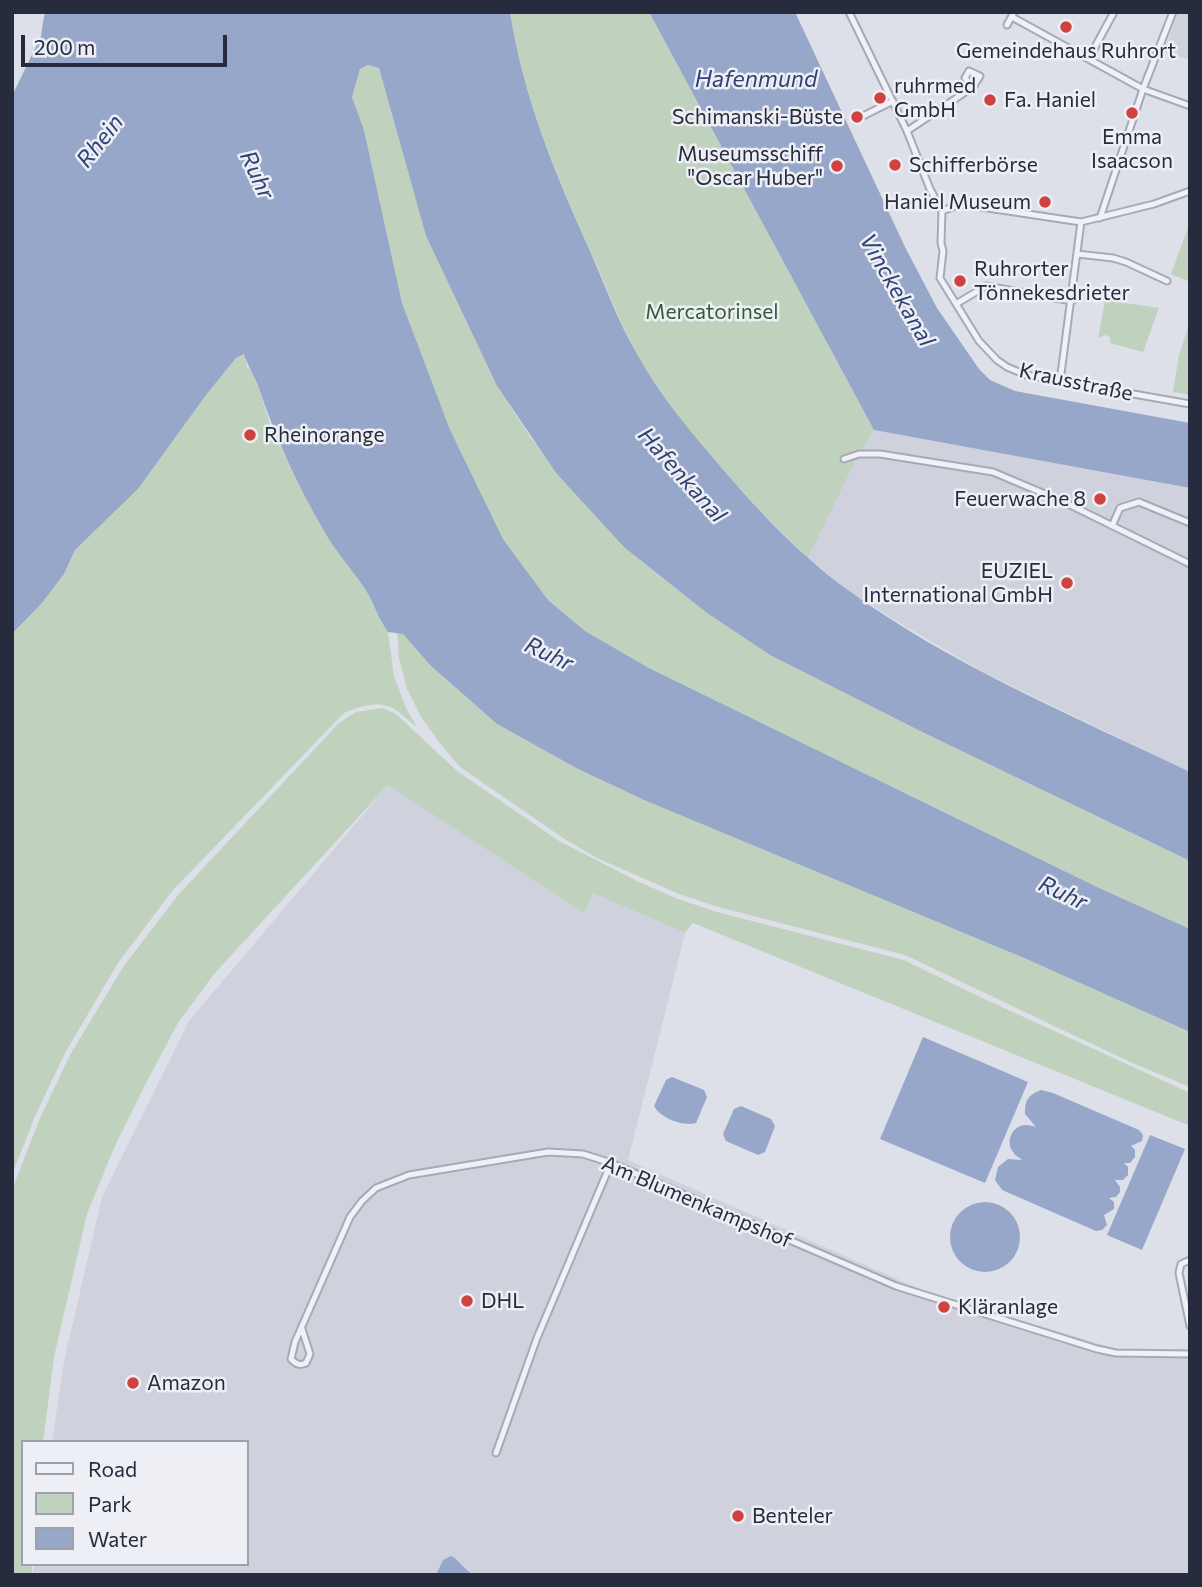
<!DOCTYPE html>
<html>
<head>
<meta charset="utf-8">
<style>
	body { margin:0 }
	#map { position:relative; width:1202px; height:1587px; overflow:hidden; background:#dde0e8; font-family:Commissioner,sans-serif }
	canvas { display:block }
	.frame { position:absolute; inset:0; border:14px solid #272b3e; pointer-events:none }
	.legend { position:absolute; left:21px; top:1440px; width:228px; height:126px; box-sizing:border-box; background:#edeff5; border:2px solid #9ea1ac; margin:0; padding:9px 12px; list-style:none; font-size:21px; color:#272b3e }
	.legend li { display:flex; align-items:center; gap:14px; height:35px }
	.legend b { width:35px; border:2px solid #9ea1ac }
	.scale { position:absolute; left:21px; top:35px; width:206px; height:32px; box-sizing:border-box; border:4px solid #272b3e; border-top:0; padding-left:9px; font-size:21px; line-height:24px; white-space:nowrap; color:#272b3e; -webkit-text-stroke:5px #edeff5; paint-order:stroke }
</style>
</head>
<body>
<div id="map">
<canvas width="1202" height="1587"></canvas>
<div class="frame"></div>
<ul class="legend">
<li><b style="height:9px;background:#f0f1f6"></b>Road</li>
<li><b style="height:19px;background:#c0d2be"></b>Park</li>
<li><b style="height:19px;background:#97a7c9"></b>Water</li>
</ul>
<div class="scale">200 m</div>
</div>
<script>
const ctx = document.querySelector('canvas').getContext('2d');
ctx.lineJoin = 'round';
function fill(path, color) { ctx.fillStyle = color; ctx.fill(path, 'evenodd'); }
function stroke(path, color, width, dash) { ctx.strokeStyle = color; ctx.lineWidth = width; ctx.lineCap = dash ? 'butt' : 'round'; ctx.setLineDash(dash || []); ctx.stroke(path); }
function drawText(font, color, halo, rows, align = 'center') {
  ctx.font = font + ' Commissioner,sans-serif'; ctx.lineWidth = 5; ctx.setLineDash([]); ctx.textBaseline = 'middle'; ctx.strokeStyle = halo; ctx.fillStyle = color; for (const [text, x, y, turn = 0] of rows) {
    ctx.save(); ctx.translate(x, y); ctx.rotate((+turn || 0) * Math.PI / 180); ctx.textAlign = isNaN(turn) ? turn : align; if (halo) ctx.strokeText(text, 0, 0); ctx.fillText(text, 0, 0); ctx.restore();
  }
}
fill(new Path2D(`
	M1178,12h12v48l-26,-9z
	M874,430l316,58v284l-205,-99 -92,-54 -45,-29 -40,-32 51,-104z
	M400,771l214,131 71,31 -57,227 294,130 211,64h57v221h-1157l1,-11h213v-122h-195l12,-81 38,-164 87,-176z`), '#cfd2dd');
fill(new Path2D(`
	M510,12h139l225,418 -15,24 -51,104c-59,-57 -115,-116 -160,-185 -21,-32 -35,-70 -50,-105 -38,-83 -74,-166 -88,-256z
	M368,65l11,3 47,168 71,150 34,52 94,110 82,65 63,42 150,76 270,130v68l-93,-42 -448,-219 -64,-37 -37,-31 -45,-61 -55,-110 -46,-126 -38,-173 -12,-33 8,-28z
	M1190,222v60l-19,-8z
	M1105,300l54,8 -16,44 -33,-9v-6l-5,-2 -7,3z
	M1190,321v74l-17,-3 6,-37z
	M245,354l2,13 7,7 17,53 24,50 33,59 39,56 15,32 6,8 6,44 12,32 11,19c-6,-4 -12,-10 -18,-15 -17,-13 -37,-7 -55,1l-171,177 -55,73 -53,90 -30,63 -23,59v-541l30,-31 22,-29 11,-24 63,-61 68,-94 30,-37z
	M397,632l6,1 28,33 66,58 81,45 66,31 380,158 166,74v55l-60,-25 -225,-107 -187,-48 -39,-13 -82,-36 -34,-20 -103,-71 -18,-21 -21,-29 -14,-28 -8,-31z
	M382,708l14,6 61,57 102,70 78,40 41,18 39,13 187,48 76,37 210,96v33l-497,-203 -8,10 -92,-40 -9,20 -196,-128 -174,189 -36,49 -33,62 -31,63 -27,66 -33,143 -11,85h-20v122h9v11h-20v-385l3,-8 25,-64 30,-63 53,-88 55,-72 161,-172 17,-11z`), '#c0d2be');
fill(new Path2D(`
	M46,12h464c13,84 45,162 80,239 15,34 28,71 47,103 20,37 49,72 76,104 41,48 84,95 135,132 104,76 226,126 342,182v89l-270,-130 -150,-76 -63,-42 -82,-65 -68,-74 -60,-88 -71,-150 -47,-168 -11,-3 -8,4 -8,28 12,33 38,173 48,127 53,109 45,61 37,31 64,37 448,219 93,42v103l-166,-74 -380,-158 -66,-31 -81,-45 -66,-58 -28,-32 -15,-2c-10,-13 -14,-29 -23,-43 -12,-18 -27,-35 -38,-53 -29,-49 -52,-99 -70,-153 -4,-10 -10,-18 -13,-29l-8,4 -30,37 -68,94 -63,61 -11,24 -22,29 -30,31v-538l29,-60 3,-20z
	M649,12h146l110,235 32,61 42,61 11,11 25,11 175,32v65l-316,-58z
	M923,1037l105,45 -43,101 -105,-44z
	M672,1077l32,13 3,7 -11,26c-12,4 -36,-5 -42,-17l12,-26z
	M1041,1090l12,3 86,37 4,5 -1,6 -11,5 4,4v7l-5,6h-6l4,4v8l-5,5h-8l5,7v5l-4,5 -7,1 5,4v7l-10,6 3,10 -5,5 -6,1 -94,-41 -7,-10 3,-13 10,-8 14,1c-3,-3 -7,-4 -9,-8 -8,-10 -1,-26 12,-27 1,0 10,1 11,2l-11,-13c0,-14 3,-19 16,-24z
	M741,1106l30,13 4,7 -10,26 -7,3 -32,-14 -3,-7 11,-25z
	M1150,1135l35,14 -43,101 -35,-15z
	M950 1237a35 35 0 1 1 70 0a35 35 0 1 1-70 0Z
	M451,1556c10,5 13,15 24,19h-39l7,-15z`), '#97a7c9');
const minor = new Path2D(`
	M849,12l58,119 23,58 12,22 -1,32 2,8 -3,27 39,63 18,19 10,7 19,8 164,29
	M1012,17l131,72 47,17
	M1007,25l7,-13
	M1089,58l25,-46
	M855,120l38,-19
	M907,131l66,-44 7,-11 -11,-5 -4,7 8,9
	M942,211l19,-7 120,18 73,-18 36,-13
	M1100,218l43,-129 30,-77
	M1077,254l36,4 13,4 41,19
	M956,304l30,-18 86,15
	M1060,381l21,-159
	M844,459l15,-5h21l113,18 71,30 126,62
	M1112,526l8,-18 19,-6 51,21
	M1190,1260l-9,4 -2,9 11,53
	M302,1329l8,25 -4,9c-7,3 -10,1 -15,-4l4,-17 55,-125 12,-16 14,-13 33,-13 139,-23 35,2 28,9 285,123 201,63 19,4 74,1
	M496,1453l41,-115 74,-175`);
stroke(minor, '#a6aab5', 9);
stroke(minor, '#f0f1f6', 5);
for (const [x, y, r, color] of [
	[1066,27,7,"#d0423f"],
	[880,98,7,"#d0423f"],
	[990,100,7,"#d0423f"],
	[1132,113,7,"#d0423f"],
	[857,117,7,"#d0423f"],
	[895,165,7,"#d0423f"],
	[837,166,7,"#d0423f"],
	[1045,202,7,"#d0423f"],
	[960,281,7,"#d0423f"],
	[250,435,7,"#d0423f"],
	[1100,499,7,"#d0423f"],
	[1067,583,7,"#d0423f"],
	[467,1301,7,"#d0423f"],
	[944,1307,7,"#d0423f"],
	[133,1383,7,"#d0423f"],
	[738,1516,7,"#d0423f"]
]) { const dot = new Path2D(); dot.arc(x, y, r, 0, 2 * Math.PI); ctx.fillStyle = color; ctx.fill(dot); stroke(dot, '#edeff5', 2.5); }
drawText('21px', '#272b3e', '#edeff5', [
	["Gemeindehaus Ruhrort",1066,51,"center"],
	["ruhrmed",894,86],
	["GmbH",894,110],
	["Fa. Haniel",1004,100],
	["Schimanski-Büste",843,117,"right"],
	["Emma",1132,137,"center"],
	["Isaacson",1132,161,"center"],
	["Museumsschiff",823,154,"right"],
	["\"Oscar Huber\"",823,178,"right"],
	["Schifferbörse",909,165],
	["Haniel Museum",1031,202,"right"],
	["Ruhrorter",974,269],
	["Tönnekesdrieter",974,293],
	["Rheinorange",264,435],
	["Feuerwache 8",1086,499,"right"],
	["EUZIEL",1053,571,"right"],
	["International GmbH",1053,595,"right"],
	["DHL",481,1301],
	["Kläranlage",958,1307],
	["Amazon",147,1383],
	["Benteler",752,1516]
], 'left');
drawText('21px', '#345a34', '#edeff5', [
	["Mercatorinsel",712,312]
]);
drawText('21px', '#272b3e', '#edeff5', [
	["Krausstraße",1076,382,12],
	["Am Blumenkampshof",697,1202,23]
]);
drawText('italic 23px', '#304273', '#edeff5', [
	["Hafenmund",756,79],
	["Rhein",100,141,-52],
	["Ruhr",257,175,65],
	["Vinckekanal",897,290,60],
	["Hafenkanal",682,475,48],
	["Ruhr",549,654,25],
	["Ruhr",1063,893,25]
]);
</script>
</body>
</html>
